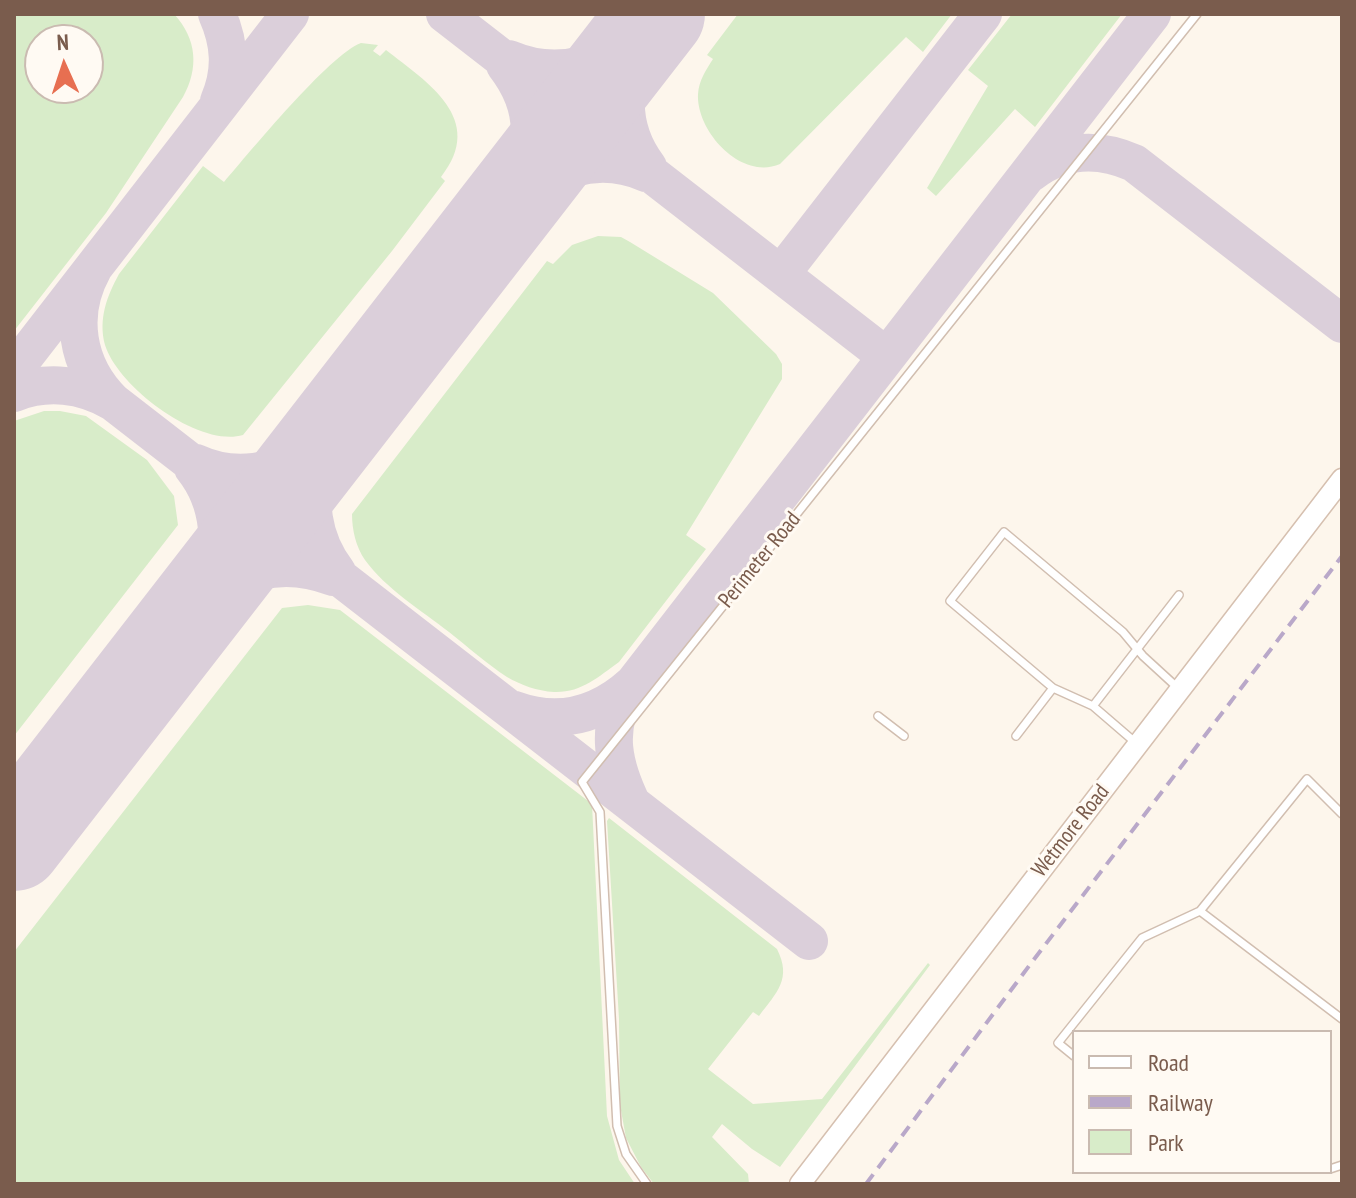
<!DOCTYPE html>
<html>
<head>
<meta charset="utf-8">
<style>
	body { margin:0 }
	#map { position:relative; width:1356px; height:1198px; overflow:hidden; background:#fdf6ec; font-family:"PT Sans Narrow",sans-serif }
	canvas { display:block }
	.frame { position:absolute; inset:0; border:16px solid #7a5c4d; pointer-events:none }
	.legend { position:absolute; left:1072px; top:1030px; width:260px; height:144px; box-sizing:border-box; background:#fffaf3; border:2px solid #cabbb1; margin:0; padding:10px 14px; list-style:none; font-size:24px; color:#7a5c4d }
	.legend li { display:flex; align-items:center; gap:16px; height:40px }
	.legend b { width:40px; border:2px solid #cabbb1 }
	.north { position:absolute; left:24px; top:24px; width:80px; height:80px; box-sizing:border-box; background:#fffaf3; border:2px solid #cabbb1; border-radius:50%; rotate:357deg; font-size:22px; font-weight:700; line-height:32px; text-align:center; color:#7a5c4d }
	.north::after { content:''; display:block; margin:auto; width:28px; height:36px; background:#e76f51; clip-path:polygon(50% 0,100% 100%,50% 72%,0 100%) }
</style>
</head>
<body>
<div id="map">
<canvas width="1356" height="1198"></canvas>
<div class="frame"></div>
<ul class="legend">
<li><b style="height:10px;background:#fff"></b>Road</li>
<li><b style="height:10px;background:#b9a8c9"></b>Railway</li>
<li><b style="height:22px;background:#d8ecc9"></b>Park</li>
</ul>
<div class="north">N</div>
</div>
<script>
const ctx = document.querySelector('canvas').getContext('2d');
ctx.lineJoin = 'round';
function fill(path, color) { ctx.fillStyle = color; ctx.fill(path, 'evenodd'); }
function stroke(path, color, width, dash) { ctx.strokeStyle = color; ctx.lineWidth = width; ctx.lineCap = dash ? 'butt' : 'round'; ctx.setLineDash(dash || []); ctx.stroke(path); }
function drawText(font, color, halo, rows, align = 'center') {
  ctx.font = font + ' "PT Sans Narrow",sans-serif'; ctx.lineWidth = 6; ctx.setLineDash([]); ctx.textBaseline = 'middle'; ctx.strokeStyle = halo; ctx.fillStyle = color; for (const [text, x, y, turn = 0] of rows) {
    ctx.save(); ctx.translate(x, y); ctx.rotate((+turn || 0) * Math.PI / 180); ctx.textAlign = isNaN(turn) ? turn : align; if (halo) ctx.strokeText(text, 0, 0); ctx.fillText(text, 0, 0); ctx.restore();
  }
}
fill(new Path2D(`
	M14,14h160c23,25 25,54 9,83l-77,116 -92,118zM88,40v48h-48v-48z
	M738,14h214l-29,38 -17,-15 -126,127c-39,17 -84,-33 -82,-70 1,-14 8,-24 15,-35l-6,-4z
	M1012,14h110l-87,113 -20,-18 -79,87 -9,-8 61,-102 -20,-16z
	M361,43l17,2 -5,6 7,5 6,-6c41,32 101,69 55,127l4,4 -53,70 -149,184c-44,13 -125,-48 -138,-90 -7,-26 2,-49 14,-71l84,-108 21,16c25,-29 106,-128 137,-139z
	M598,236l23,1 9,5 83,51 63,61 6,10v15l-96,156 20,14 -87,113c-21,15 -38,31 -65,30 -17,-1 -33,-7 -47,-15 -20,-13 -39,-30 -58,-45 -28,-22 -63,-43 -84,-72 -9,-13 -13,-30 -13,-46l195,-253 6,3 19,-19z
	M44,411h16l26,5 61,44 27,36 4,29 -164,211v-315z
	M308,605l32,5 252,194 15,312 12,44 16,24h-621v-232l268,-344z
	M609,818l168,131c15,30 0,43 -18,67l-6,-4 -45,57 45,35 69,-5 106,-136 2,2 -150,202 -28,-18 -30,-25 -10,13 36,37 1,10h-95l-13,-17 -15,-29 -6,-33 -1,-86 -12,-198z`), '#d8ecc9');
stroke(new Path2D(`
	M217,14c13,29 15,57 2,87
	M445,14l441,342
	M645,29c-21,47 -31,93 3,138
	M509,59c52,22 96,4 137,-30
	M1031,173c31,-24 67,-26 103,-10l208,161
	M509,207c38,-36 86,-56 137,-34
	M502,214c28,-52 44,-96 3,-149
	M93,269c-25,45 -17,97 20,133l696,539
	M781,274l202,-260
	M14,370l276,-356
	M14,393c33,-13 68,-9 99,9
	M335,432c-4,10 -11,18 -15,27 -14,39 -8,80 17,113
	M196,463c36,17 82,11 114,-13 10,-7 17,-17 28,-24
	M198,612c33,-43 85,-54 135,-35
	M179,631c8,-15 19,-28 27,-43 19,-38 14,-86 -13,-120
	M515,710c44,16 84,5 118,-26
	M632,804c-18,-37 -28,-75 -4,-113l524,-677`), '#dbcfda', 38);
stroke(new Path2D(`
	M14,843l643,-829`), '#dbcfda', 96);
const lane = new Path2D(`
	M1093,706l86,-111
	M878,716l26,20
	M1016,736l37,-48
	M1136,743l-43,-37 -40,-18 -103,-87 54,-69 119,100 20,24 36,33
	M1342,814l-35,-35 -107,132 142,108
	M1074,1056l-16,-13 84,-105 58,-27
	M1330,1169l12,-4
	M647,1184l-21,-30 -9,-28 -17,-314 -18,-30 615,-768`);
const secondary = new Path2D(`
	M800,1184l542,-705`);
stroke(lane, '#d1beb0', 10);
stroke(secondary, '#d6c0b0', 23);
stroke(lane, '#fff', 7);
stroke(secondary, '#fff', 20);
stroke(new Path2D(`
	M866,1184l166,-222 310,-406`), '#b9a8c9', 4, [12, 8]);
drawText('22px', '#7a5c4d', '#fffaf3', [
	["Perimeter Road",760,560,-51],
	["Wetmore Road",1071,831,-52]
]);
</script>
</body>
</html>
